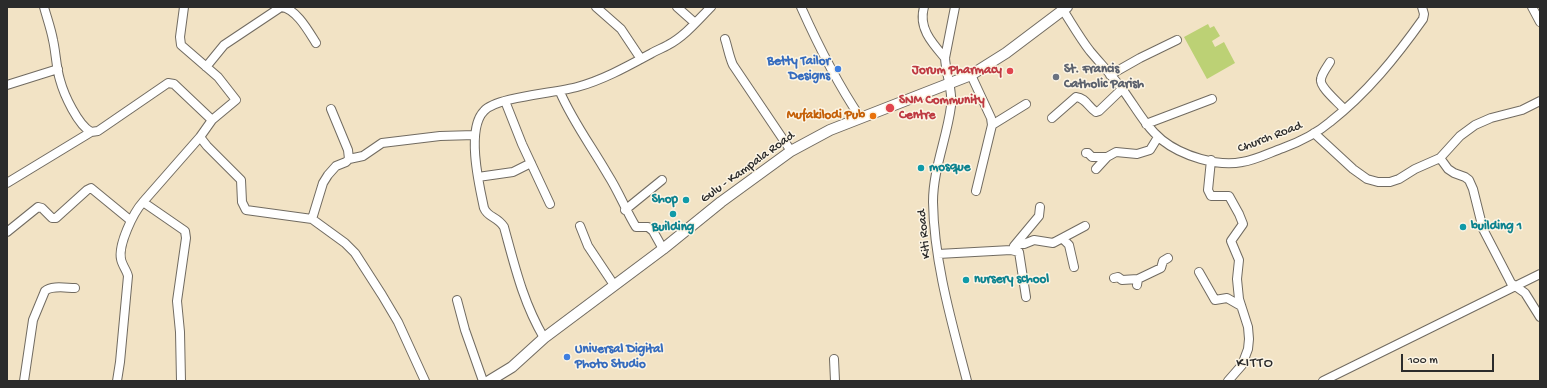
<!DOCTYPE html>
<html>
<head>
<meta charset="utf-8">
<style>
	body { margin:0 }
	#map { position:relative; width:1547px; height:388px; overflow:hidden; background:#f2e3c5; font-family:"Gochi Hand",sans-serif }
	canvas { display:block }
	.frame { position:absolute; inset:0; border:8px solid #2b2b2b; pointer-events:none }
	.scale { position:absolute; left:1401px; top:354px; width:93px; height:18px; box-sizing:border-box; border:2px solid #2b2b2b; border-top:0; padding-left:5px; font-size:12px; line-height:14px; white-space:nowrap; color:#2b2b2b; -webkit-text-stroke:3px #fcf5e5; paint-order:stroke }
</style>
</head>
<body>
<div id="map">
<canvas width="1547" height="388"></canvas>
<div class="frame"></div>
<div class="scale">100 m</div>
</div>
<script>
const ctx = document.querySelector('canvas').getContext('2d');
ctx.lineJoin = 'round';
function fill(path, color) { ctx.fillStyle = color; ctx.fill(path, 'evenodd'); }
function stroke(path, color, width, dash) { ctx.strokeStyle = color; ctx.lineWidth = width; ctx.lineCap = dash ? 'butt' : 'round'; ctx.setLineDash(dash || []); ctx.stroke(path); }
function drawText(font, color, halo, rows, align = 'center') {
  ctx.font = font + ' "Gochi Hand",sans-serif'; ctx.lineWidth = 3; ctx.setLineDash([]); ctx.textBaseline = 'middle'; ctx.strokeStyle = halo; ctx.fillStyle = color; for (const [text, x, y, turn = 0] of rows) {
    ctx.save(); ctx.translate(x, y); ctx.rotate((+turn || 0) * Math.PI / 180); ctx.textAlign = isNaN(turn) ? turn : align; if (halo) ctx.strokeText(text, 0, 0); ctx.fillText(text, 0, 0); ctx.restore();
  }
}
fill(new Path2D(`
	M1208,24l2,4 4,-2 6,10 -8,5 3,6 9,-5 11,21 -28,16 -23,-42z`), '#bcd175');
const minor = new Path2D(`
	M44,7c3,11 7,22 9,33 3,13 3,27 7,40 4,15 18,45 31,52l7,-1 70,-48 6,1 38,36 24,-20 -18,-23 -37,-32 -1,-8 4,-30
	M596,7l25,22 20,30
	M677,7l18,16
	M801,7c17,38 36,76 59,110
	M924,7c-6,21 8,36 21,51
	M955,7l-10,51c1,17 8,32 6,48 -4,32 -18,63 -18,96 1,61 19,121 34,179
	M1532,7l8,15
	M1063,10c9,14 17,28 27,41 11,13 23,26 33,39 13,18 23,37 39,50 20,16 56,27 80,22 14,-2 27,-9 41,-14 16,-6 33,-14 47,-26 37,-29 66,-65 93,-103l1,-5 -2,-7
	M725,39c3,9 4,17 8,26l58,86
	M1330,62c-3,5 -8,11 -9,17 -2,8 18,24 23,30
	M206,67l18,-22 57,-38c15,1 28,25 35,36
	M971,75l20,43 1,7 -16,66
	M1110,75l30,-17 37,-18
	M7,85l51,-16
	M560,92c13,30 32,55 48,83 11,17 18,36 28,52h12l5,4 10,18
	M505,101l17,43 28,60
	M331,109l17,41 1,9
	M1052,118l24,-21c10,1 12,10 20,15l3,-1 23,-22
	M212,120l-12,17 7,9 34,34 1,22 4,8 66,9 33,24 10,10 27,42 16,27 27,59
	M1146,124l66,-25
	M992,125l34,-21
	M1314,133l39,36 14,10 11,3h12l9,-3 16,-10 25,-11 20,-22 15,-11 16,-7 31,-8 18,-9
	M1086,153h2l4,4h15l9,-5 21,2 13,-4 8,-13
	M1440,158l8,11 6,4 11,4 4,3 4,9 10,40 26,50 2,4 14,10 15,24
	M1211,160l-3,30 3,6h18l10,18 4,10 -12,17 8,19 -2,19 2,20 9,28 1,12 -1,10 -6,16 -14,16
	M1096,169l11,-12
	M478,177l35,-5 18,-9
	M7,183l84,-51
	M143,202l57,-65
	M625,210l37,-30
	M312,219l11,-36 5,-8 8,-9 10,-4 3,-3 14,-3 19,-13 58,-7 35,-1
	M580,226l8,20 26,39
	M7,232l31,-25 4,1 10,10h4l31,-28 4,-2 39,32
	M1063,239l6,6 5,22
	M1016,244h8l10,-4 19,3 32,-17
	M1014,246l25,-30 1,-9
	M938,254l73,-4 8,2 7,45
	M1199,272l16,28 12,-2 14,8
	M1114,278l4,-1 4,3 16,-1
	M1137,285l1,-6 23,-11 2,-7 5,-3
	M457,300l8,30 18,51
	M544,338c-21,-36 -29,-71 -40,-111 -7,-11 -16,-9 -20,-19 -5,-23 -18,-79 0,-97 12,-14 72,-18 93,-24 26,-7 51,-21 75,-34 5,-3 11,-5 16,-8 17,-9 30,-25 43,-38
	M834,359l1,22
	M24,381l9,-61 12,-29c7,-6 21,-3 30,-3
	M117,381l3,-19 8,-86c-1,-5 -6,-11 -7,-17 -3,-14 12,-46 22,-57l42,29 1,7 -9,63 3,31 1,49
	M1323,381l217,-107`);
const major = new Path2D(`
	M489,381l23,-14 32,-29 119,-89 58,-47 70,-51 39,-21 141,-55 35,-22 61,-46`);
stroke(minor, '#716b61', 10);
stroke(major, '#716b61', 12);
stroke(minor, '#fff', 8);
stroke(major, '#fff', 10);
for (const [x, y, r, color] of [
	[838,69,4,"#3f7fe0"],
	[1010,71,4,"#e0444e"],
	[1056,77,4,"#6b7280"],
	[890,108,5,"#e0444e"],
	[873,116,4,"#e8710a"],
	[921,168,4,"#0f9aa8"],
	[686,200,4,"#0f9aa8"],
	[673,214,4,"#0f9aa8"],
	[1463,227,4,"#0f9aa8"],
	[966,280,4,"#0f9aa8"],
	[567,357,4,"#3f7fe0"]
]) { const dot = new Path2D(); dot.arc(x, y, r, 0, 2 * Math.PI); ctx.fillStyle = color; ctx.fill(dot); stroke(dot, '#fcf5e5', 1.5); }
drawText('bold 13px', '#366cbe', '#fcf5e5', [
	["Betty Tailor",830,62],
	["Designs",830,77],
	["Universal Digital",575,350,"left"],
	["Photo Studio",575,365,"left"]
], 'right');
drawText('bold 13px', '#5b616d', '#fcf5e5', [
	["St. Francis",1064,70],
	["Catholic Parish",1064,85]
], 'left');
drawText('bold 13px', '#be3a42', '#fcf5e5', [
	["Jorum Pharmacy",1002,71],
	["SNM Community",899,101,"left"],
	["Centre",899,116,"left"]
], 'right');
drawText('bold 13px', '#c56008', '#fcf5e5', [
	["Mufakilodi Pub",865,116]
], 'right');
drawText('13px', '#2b2b2b', '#fcf5e5', [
	["Church Road",1270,138,-21],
	["Gulu - Kampala Road",748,168,-36],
	["Kiti Road",925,234,-96]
]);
drawText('bold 13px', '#0d838f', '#fcf5e5', [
	["mosque",929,168],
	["Shop",678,200,"right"],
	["building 1",1471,227],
	["Building",673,228,"center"],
	["nursery school",974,280]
], 'left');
ctx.letterSpacing = '1px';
drawText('15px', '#2b2b2b', '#fcf5e5', [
	["KITTO",1255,364]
]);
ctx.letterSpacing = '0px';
</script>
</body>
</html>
